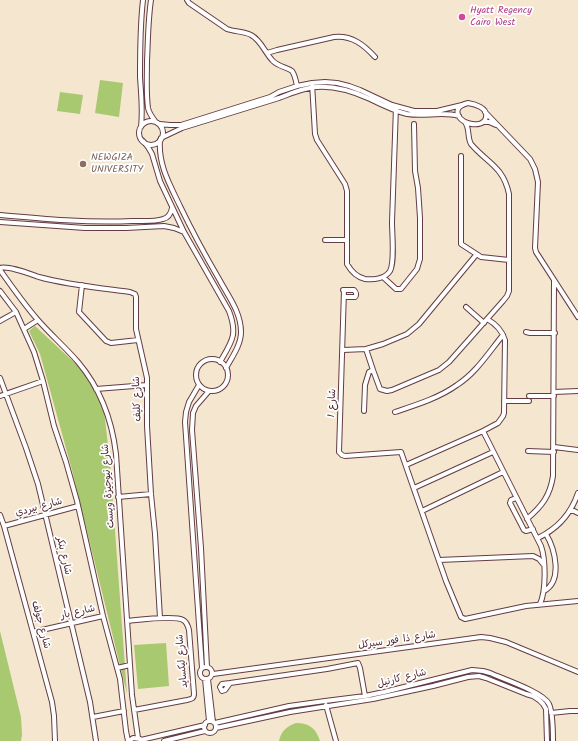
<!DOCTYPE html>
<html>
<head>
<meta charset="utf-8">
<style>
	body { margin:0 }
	canvas { display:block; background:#f5e6cf }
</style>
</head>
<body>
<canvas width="578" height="741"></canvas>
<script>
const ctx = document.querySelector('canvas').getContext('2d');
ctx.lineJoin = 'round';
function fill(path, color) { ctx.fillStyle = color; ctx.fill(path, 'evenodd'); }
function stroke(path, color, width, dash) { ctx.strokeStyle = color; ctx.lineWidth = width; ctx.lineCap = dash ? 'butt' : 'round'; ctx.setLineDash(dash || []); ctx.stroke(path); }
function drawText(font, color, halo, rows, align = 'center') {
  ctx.font = font + ' Kalam,"Playpen Sans Arabic",sans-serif'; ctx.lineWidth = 3.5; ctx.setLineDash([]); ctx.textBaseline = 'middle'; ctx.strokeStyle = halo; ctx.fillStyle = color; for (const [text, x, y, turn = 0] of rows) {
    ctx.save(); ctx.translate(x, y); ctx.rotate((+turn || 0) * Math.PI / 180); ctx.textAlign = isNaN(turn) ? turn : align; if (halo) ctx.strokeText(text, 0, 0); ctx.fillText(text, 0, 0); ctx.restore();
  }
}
fill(new Path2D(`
	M100,80l23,3 -4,34 -24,-4z
	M60,92l23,3 -3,19 -23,-3z
	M35,326l54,50 15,35 6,51 17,232 -55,-224 -32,-116 -11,-23z
	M0,631l21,86 1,17 -1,7h-21z
	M166,643l3,43 -31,3 -4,-44z
	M296,723c13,0 20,5 24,18h-41c2,-10 8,-15 17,-18z`), '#a9c971');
const street = new Path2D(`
	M151,0c-3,20 -3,41 -4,61 0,15 -1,32 1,47 1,5 4,9 7,13
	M187,0l2,3 38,26c8,3 17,2 24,6 10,5 14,18 22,26 6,6 14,6 19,10 3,4 4,10 5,15
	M267,53l10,-3 57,-13c18,-2 30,8 41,20
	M312,83l3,51 2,6 28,44 2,7v73c4,7 9,13 18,15 8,1 20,0 25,-8 5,-9 2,-37 2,-49 1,-38 3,-77 4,-116
	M468,103c7,1 20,5 18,14 -2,14 -33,6 -28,-8 2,-4 6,-5 10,-6z
	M485,112l45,47 5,10 3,13 -3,66 1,4 42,65
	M139 133a12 12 0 1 1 24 0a12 12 0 1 1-24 0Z
	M465,122c5,7 2,15 6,22 16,19 32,22 38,50v97l-2,5 -4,5 -54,61 -10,8 -47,20 -5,1 -7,-2 -7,-19 -7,-21 17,-5 24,-10 12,-10 57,-69
	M483,122h6l7,3
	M160,124l10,1h11l89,-28 9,-5 18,-6 15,-3 13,-1 12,1 12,3 11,4 32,15 22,6h23l25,-6
	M141,127c2,-17 0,-33 -1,-50 0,-25 0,-51 3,-77
	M161,138l21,-10 97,-30c8,-3 17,-7 26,-9 22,-6 45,1 65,10 12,6 24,12 37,15 18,3 35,-3 52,2
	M160,140c-2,25 10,45 20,66 12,25 25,49 39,73 9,17 22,33 22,53 0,13 -9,25 -15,36
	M143,141l5,6 4,7 8,27 24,51 45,79c9,24 3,30 -9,51
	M461,156v88l20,13 28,3
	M0,215c44,4 88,8 132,6 9,0 23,1 31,-2 5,-1 8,-6 9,-11
	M0,222l85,6h41l38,-2 10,2 10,4
	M325,240h22
	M0,268c8,-3 30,6 39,9 29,8 61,11 91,15l5,2 1,3v32l11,49v48l4,68 4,40 5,84
	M0,270c12,17 24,34 37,49 13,15 28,28 41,43 22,26 34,58 38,92l16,241 6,43
	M383,277l13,12h5l16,-20 3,-10v-41l-2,-30 -3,-17 -1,-47
	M82,285l-3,27 27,29 5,2 27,-3
	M343,290h11c2,2 3,5 1,7h-11
	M344,290l-5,162 3,3 3,1 56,-4 45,129 15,36 4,2 61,-13 52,-5
	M0,291l16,21 18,40 9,29 11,45 12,36 11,39 26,115 17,63 6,52 2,10
	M466,307l18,16
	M0,321l16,-9
	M24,329l14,-9
	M526,332l4,1h25
	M343,350l23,-1
	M196 375a16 16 0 1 1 32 0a16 16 0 1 1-32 0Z
	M0,378l26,70 12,36 52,218 6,39
	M199,385l-10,17 -3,10 -1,10 17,246
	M96,389l51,-4
	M554,392l24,-1
	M0,396l43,-15
	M529,396h25
	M504,401h25
	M364,411l1,-26 4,-13 4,-2
	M395,412c21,-7 44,-14 62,-27 19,-12 32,-33 46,-50
	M483,431l58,115c5,14 5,45 -1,58
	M554,447l24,3
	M528,451l26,1
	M406,465l77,-34 15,-8 5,-7 1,-3 1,-73c-3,-10 -9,-16 -18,-21
	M414,488l79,-36
	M118,497l33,-3
	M516,498l-5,2 -1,3 14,27 2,1 7,-2
	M422,511l81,-39
	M570,511h4l4,2
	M0,515l4,11 48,176 2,14 1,25
	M527,519c15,-13 23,-23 26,-43l1,-196
	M4,526l74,-20
	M538,538c19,-9 33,-24 40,-45
	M439,560l94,-4 6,3 4,5
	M544,591c19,-10 11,-42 2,-57
	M127,621c11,-1 48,-6 56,-1 4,2 5,6 6,10l5,64c0,5 -3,5 -7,6l-53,10
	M33,632l70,-16
	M200 673a6 6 0 1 1 12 0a6 6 0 1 1-12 0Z
	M207,667l-6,-119 -9,-118 1,-17 3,-7 13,-15
	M117,668l13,-3
	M213,674l268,-37 9,1 16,4 72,30
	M205,679l4,42
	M208,679l5,43
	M230,683l97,-14 31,-6 2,5 5,28
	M230,683l-5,7 -3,1 -2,-4 2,-3z
	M326,705l10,36
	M551,713l19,-2h8
	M93,717l31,-6
	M204 727a6 6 0 1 1 12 0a6 6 0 1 1-12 0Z
	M215,723l74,-17 36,-5 40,-5 19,-4 88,-22 11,1 7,2c13,6 53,19 59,31 4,9 4,28 4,37
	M216,728l74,-16 83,-13 60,-13 35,-9 11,-1 7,2 40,16 7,2 6,4 4,4 3,5 1,32
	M141,740l64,-15
	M129,741l4,-3 7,1
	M164,741l41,-10`);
stroke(street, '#643d44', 6);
stroke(street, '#fff', 4);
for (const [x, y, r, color] of [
	[462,17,4,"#d1479c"],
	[83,164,4,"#8d6e63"]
]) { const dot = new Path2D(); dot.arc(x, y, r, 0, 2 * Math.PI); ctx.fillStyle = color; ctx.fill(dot); stroke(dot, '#fff', 1.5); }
drawText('10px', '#b23c85', '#fff', [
	["Hyatt Regency",470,11],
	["Cairo West",470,23]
], 'left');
drawText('10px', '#785e54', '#fff', [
	["NEWGIZA",91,158],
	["UNIVERSITY",91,170]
], 'left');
drawText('10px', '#4a1f2b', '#fff', [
	["شارع كليف",138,399,-92],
	["شارع 1",333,403,-88],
	["شارع نيوجيزة ويست",109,486,-94],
	["شارع بيردي",39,508,-15],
	["شارع بنكر",63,556,77],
	["شارع بار",78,613,-13],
	["شارع جولف",40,625,75],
	["شارع ذا فور سيركل",397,641,-8],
	["شارع ليكسايد",183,661,-95],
	["شارع كارنيل",402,679,-14]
]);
</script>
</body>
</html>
